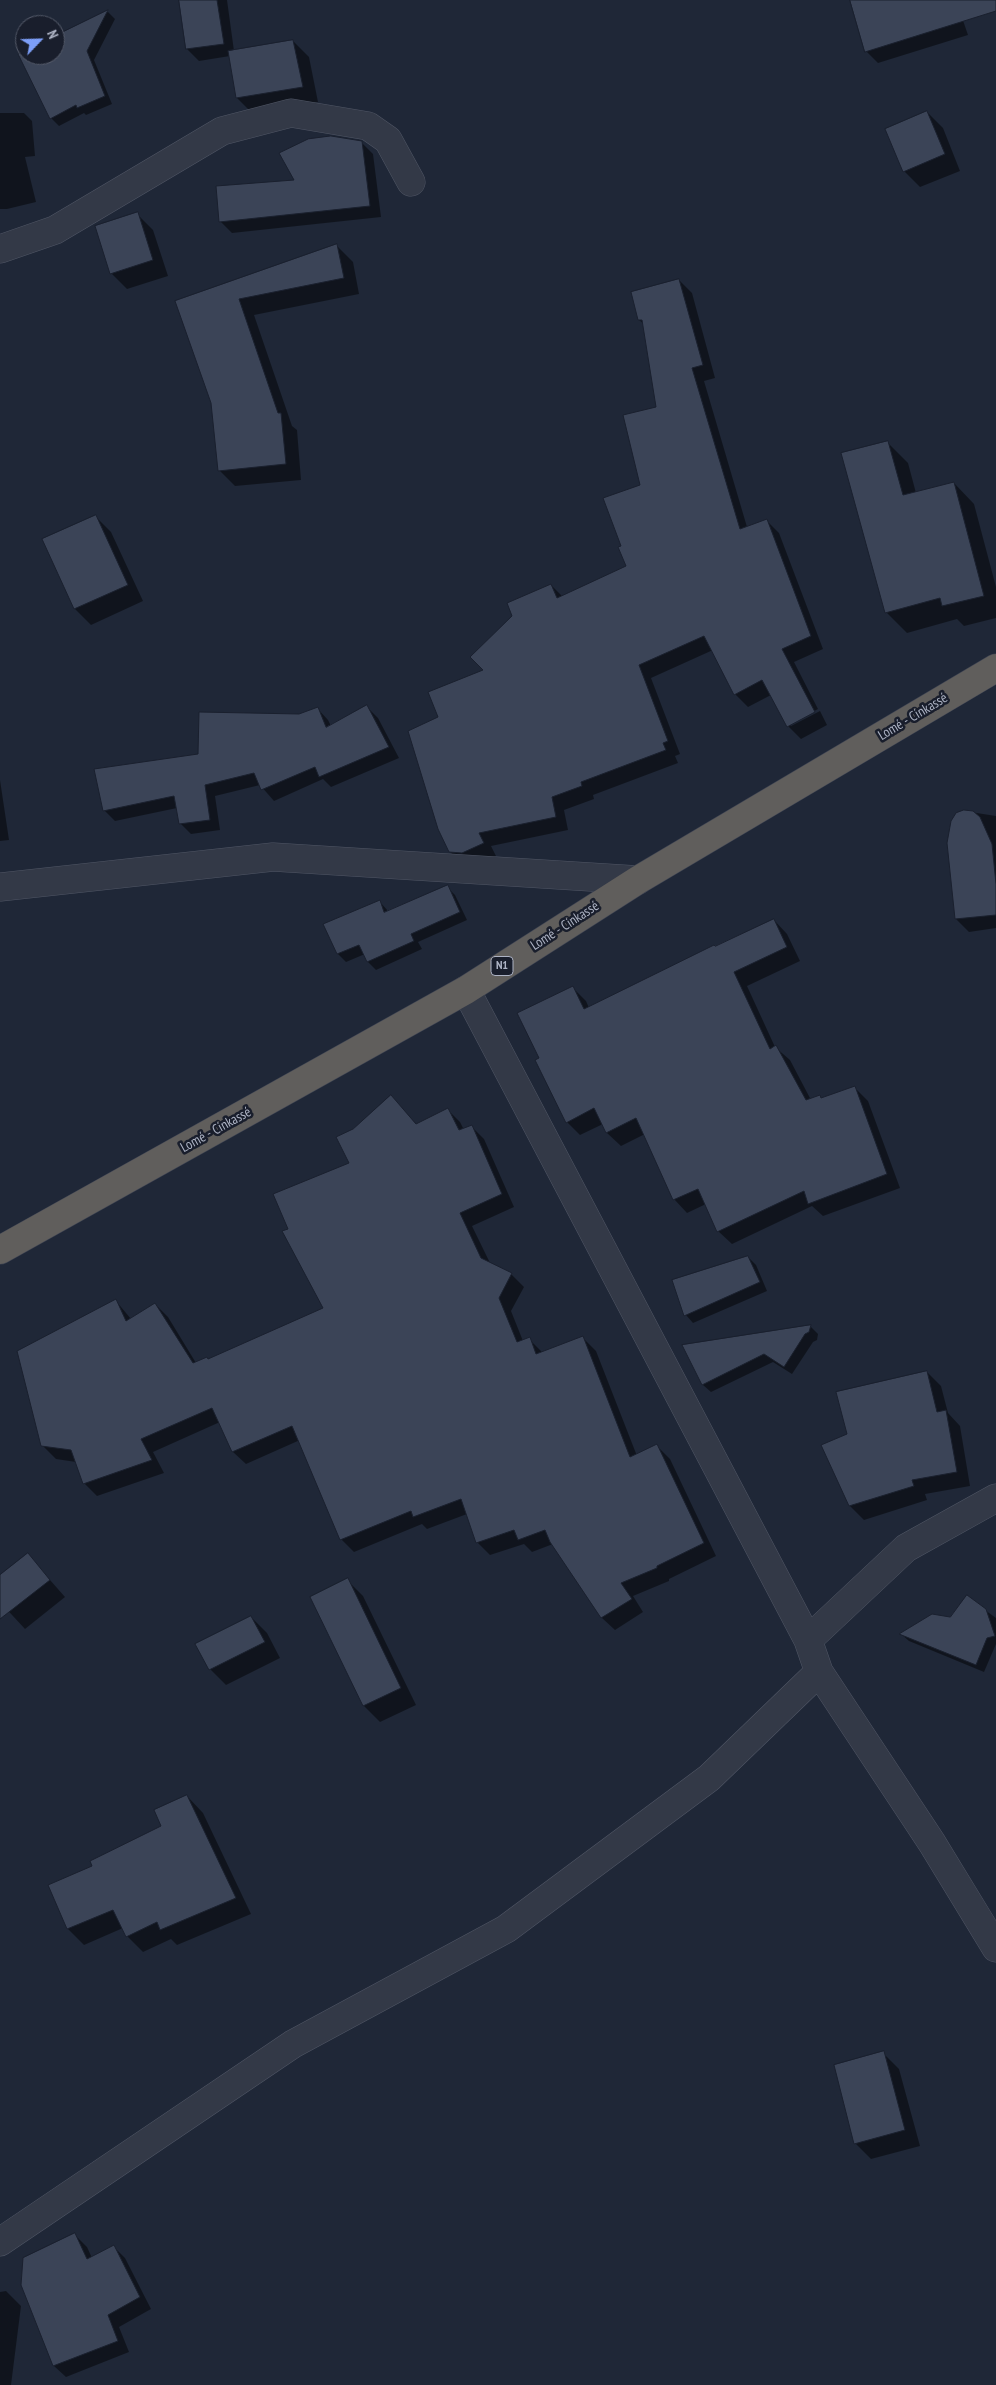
<!DOCTYPE html>
<html>
<head>
<meta charset="utf-8">
<style>
	body { margin:0 }
	#map { position:relative; width:996px; height:2385px; overflow:hidden; background:#1f2737; font-family:"PT Sans Narrow",sans-serif }
	canvas { display:block }
	.north { position:absolute; left:15px; top:15px; width:50px; height:50px; box-sizing:border-box; background:#191e2c; border:1px solid #545a69; border-radius:50%; rotate:66deg; font-size:14px; font-weight:700; line-height:20px; text-align:center; color:#adb3c4 }
	.north::after { content:''; display:block; margin:auto; width:18px; height:22px; background:#7d9ff9; clip-path:polygon(50% 0,100% 100%,50% 72%,0 100%) }
</style>
</head>
<body>
<div id="map">
<canvas width="996" height="2385"></canvas>
<div class="north">N</div>
</div>
<script>
const ctx = document.querySelector('canvas').getContext('2d');
ctx.lineJoin = 'round';
function fill(path, color) { ctx.fillStyle = color; ctx.fill(path, 'evenodd'); }
function stroke(path, color, width, dash) { ctx.strokeStyle = color; ctx.lineWidth = width; ctx.lineCap = dash ? 'butt' : 'round'; ctx.setLineDash(dash || []); ctx.stroke(path); }
function drawText(font, color, halo, rows, align = 'center') {
  ctx.font = font + ' "PT Sans Narrow",sans-serif'; ctx.lineWidth = 5; ctx.setLineDash([]); ctx.textBaseline = 'middle'; ctx.strokeStyle = halo; ctx.fillStyle = color; for (const [text, x, y, turn = 0] of rows) {
    ctx.save(); ctx.translate(x, y); ctx.rotate((+turn || 0) * Math.PI / 180); ctx.textAlign = isNaN(turn) ? turn : align; if (halo) ctx.strokeText(text, 0, 0); ctx.fillText(text, 0, 0); ctx.restore();
  }
}
fill(new Path2D(`
	M180,0h47l7,51 59,-10 16,16 9,45 -65,12 -16,-16 -7,-42 -31,5 -12,-12z
	M850,0h106l12,35 -90,28 -12,-12z
	M108,12l7,7 -21,41 18,44 -26,11 -2,-2 -25,13 -8,-8 -32,-64 6,-2v3h30v-18z
	M927,112l16,16 17,43 -40,16 -16,-16z
	M0,113h24l8,8 3,35 -10,1 11,45 -29,7h-7z
	M361,142l12,12 8,63 -149,16 -12,-12 76,-40z
	M137,214l16,16 15,46 -41,13 -16,-16z
	M337,246l16,16 6,32 -105,21 38,111 5,4 4,50 -66,6 -16,-16 -6,-67 -36,-102z
	M679,280l13,13 23,85 -11,3 43,146 19,-7 13,13 44,116 -29,13 24,47 -27,14v3l29,-15 7,14 -26,14 -13,-13 -17,-31 -23,12 -13,-13 -22,-44 -62,28 29,76 -5,2 3,7 -85,32 1,4 -30,11 4,20 -77,16 5,10 -20,10 -12,-1 -14,-13 -11,-134 46,-47 66,-86 12,12 64,-31 -4,-20 18,-60 16,-78 -13,-84 -5,-4z
	M887,442l21,21 8,30 38,-10 20,21 22,83v31l-32,8 -7,-7 -50,14 -21,-21z
	M95,516l16,16 32,69 -52,24 -16,-16 -32,-69z
	M367,707l11,11 21,40 -68,29 -8,-8 -49,22 -14,-16 -45,11 5,34 -29,4 -11,-11 -3,-15 -62,13 -11,-11 95,-55 101,-40 17,-7 11,12 3,6z
	M0,780l9,60 -9,1z
	M964,811l32,5v112l-27,4 -13,-13z
	M447,887l8,8 12,25 -49,22 4,7 -46,21 -8,-8 -3,-8 -19,8 -8,-8 -13,-30 55,-22 8,9z
	M774,920l13,14 13,27 -53,25 28,61 15,13 21,40 11,-1 32,-12 14,14 32,87 -77,28 -11,-10 -80,38 -14,-13 -12,-27 -19,9 -13,-14 -29,-65 -24,12 -14,-13 -4,-9 -23,11 -13,-13 -26,-63 31,-72 14,14 3,7z
	M391,1096l26,29 30,-16 13,13 4,8 7,-4 13,13 30,68 -42,19 18,37 21,11 13,13 -13,24 12,30 6,-2 14,14 40,-15 13,13 41,105 20,-10 13,13 46,97 -47,23v2l-36,15 10,16 -28,18 -13,-12 -49,-74 -21,8 -8,-8 -34,11 -13,-13 -10,-28 -40,15 -5,-5 -68,28 -13,-13 -41,-99 -54,24 -13,-12 -13,-30 -67,30 11,21 -67,23 -13,-13 -8,-21 -20,-3 -13,-13 73,-145 15,18 24,-15 13,13 28,46 13,-3 116,-51 -35,-80 61,-65 3,-34z
	M748,1257l8,8 11,26 -74,32 -7,-8 -12,-34z
	M810,1326l8,8 -1,6 -4,2 -21,32 -19,-12 -62,30 -8,-7 -19,-39z
	M927,1372l14,14 7,27 12,13 10,60 -45,8 2,6 -63,20 -14,-14z
	M28,1555l37,42 -40,32 -25,-27v-25z
	M347,1580l16,16 53,109 -36,17 -16,-16 -53,-108z
	M967,1597l29,21v26l-12,28 -75,-31 -8,-7 50,-15z
	M251,1617l16,16 13,25 -54,27 -16,-16z
	M187,1796l16,17 48,101 -74,31 -6,-6 -28,13 -16,-16 -4,-8 -39,17 -16,-16 -19,-43 44,-20 70,-39z
	M883,2053l16,16 21,77 -49,13 -16,-16z
	M75,2235l12,12 5,11 22,-11 11,11 26,51 -32,18 10,25 -63,25 -12,-11 -32,-82z
	M6,2291l15,15 -10,79h-11v-93z`), '#0007');
const building = new Path2D(`
	M179,0h38l7,44 -38,5z
	M850,0h146v11l-131,41z
	M108,10l-21,41 18,45 -28,12 -1,-3 -26,14 -32,-65 7,-4v5h30v-19z
	M293,40l10,47 -67,11 -8,-47z
	M927,111l18,43 -42,18 -18,-43z
	M331,136l31,5 8,65 -151,16 -3,-36 78,-6 -15,-27 29,-14z
	M138,212l15,48 -43,14 -15,-48z
	M337,244l7,34 -105,21 39,114h3l5,51 -68,7 -7,-68 -36,-102z
	M679,279l24,86 -11,3 48,161 27,-10 44,117 -29,13 33,63 -28,15 -25,-47 -28,15 -30,-59 -65,29 29,76 -5,2 3,7 -85,32 1,4 -30,11 4,20 -77,16 5,10 -22,10 -13,-1 -11,-23 -30,-98 30,-14 -10,-25 55,-22 -13,-13 42,-41 -5,-13 44,-19 6,14 69,-32 -8,-19 3,-1 -18,-48 37,-13 -17,-70 33,-8 -14,-87h-4l-7,-28z
	M888,441l15,54 51,-13 30,114 -42,10 -2,-8 -55,15 -44,-160z
	M96,515l32,70 -54,24 -32,-70z
	M367,705l22,42 -70,30 -4,-10 -54,23 -7,-17 -49,12 5,35 -31,4 -5,-28 -71,15 -9,-42 104,-15 1,-42 100,2 19,-7 8,20z
	M964,810l9,1 7,6 12,27 4,40v31l-41,4 -8,-76 4,-22 5,-8z
	M448,885l12,27 -49,22 3,7 -47,21 -8,-17 -22,9 -14,-30 57,-24 4,12z
	M774,919l13,28 -53,25 36,77 6,-4 30,55 14,-5 1,3 34,-12 32,88 -79,30 -4,-13 -87,41 -19,-43 -25,11 -37,-82 -30,15 -12,-25 -28,15 -31,-63 4,-2 -22,-45 56,-27 11,23 130,-64 1,1z
	M391,1095l25,29 32,-16 11,22 13,-5 30,69 -42,19 21,45 31,15 -13,25 18,44 13,-5 6,17 47,-18 47,121 27,-13 47,99 -47,23v2l-36,15 11,16 -31,19 -51,-76 -5,-12 -27,10 -4,-10 -38,13 -15,-44 -48,18 -2,-6 -71,29 -48,-114 -60,26 -20,-44 -71,31 11,21 -69,24 -12,-34 -30,-4 -24,-95 99,-52 10,22 29,-18 38,60 14,-6 1,2 115,-51 -41,-77 6,-2 -15,-35 76,-31 -13,-26 17,-8z
	M748,1256l12,26 -76,34 -12,-36z
	M811,1325l-2,7 -4,2 -21,33 -20,-13 -62,31 -20,-40z
	M927,1371l10,41 9,-2 11,62 -45,8 2,6 -65,20 -28,-61 26,-11 -11,-42z
	M28,1553l22,27 -50,39v-44z
	M348,1578l53,110 -38,18 -53,-109z
	M967,1595l19,14 9,27 -8,2 -11,27 -77,-31 33,-20 18,3z
	M251,1616l14,26 -56,28 -14,-26z
	M187,1795l49,103 -76,32 -3,-8 -31,15 -13,-27 -46,19 -19,-44 44,-19 -2,-5 71,-35 -7,-16z
	M884,2051l21,79 -51,14 -20,-79z
	M75,2233l12,26 27,-14 26,52 -32,18 10,26 -65,25 -32,-81 2,-27z`);
fill(building, '#3b4457');
stroke(building, '#1a202e', 1);
const minor = new Path2D(`
	M0,249l55,-19 167,-99 69,-18 77,13 20,14 23,42
	M0,887l273,-30 365,23
	M466,990l342,650 11,32 113,171 64,105
	M808,1640l98,-92 90,-50
	M0,2242l293,-198 213,-115 203,-151 110,-106`);
const trunk = new Path2D(`
	M0,1250l466,-260 172,-110 358,-212`);
stroke(minor, '#505665', 29);
stroke(trunk, '#3d4352', 29);
stroke(minor, '#333947', 28);
stroke(trunk, '#605e5c', 28);
for (const [x, y, w] of [
	[502,966,22]
]) { const box = new Path2D(); box.roundRect(x - w / 2, y - 9.5, w, 19, 4); ctx.fillStyle = '#191e2c'; ctx.fill(box); stroke(box, '#adb3c4', 1); }
drawText('bold 12px', '#adb3c4', null, [
	["N1",502,966]
]);
drawText('14px', '#adb3c4', '#191e2c', [
	["Lomé - Cinkassé",913,717,-31],
	["Lomé - Cinkassé",565,926,-33],
	["Lomé - Cinkassé",216,1130,-29]
]);
</script>
</body>
</html>
